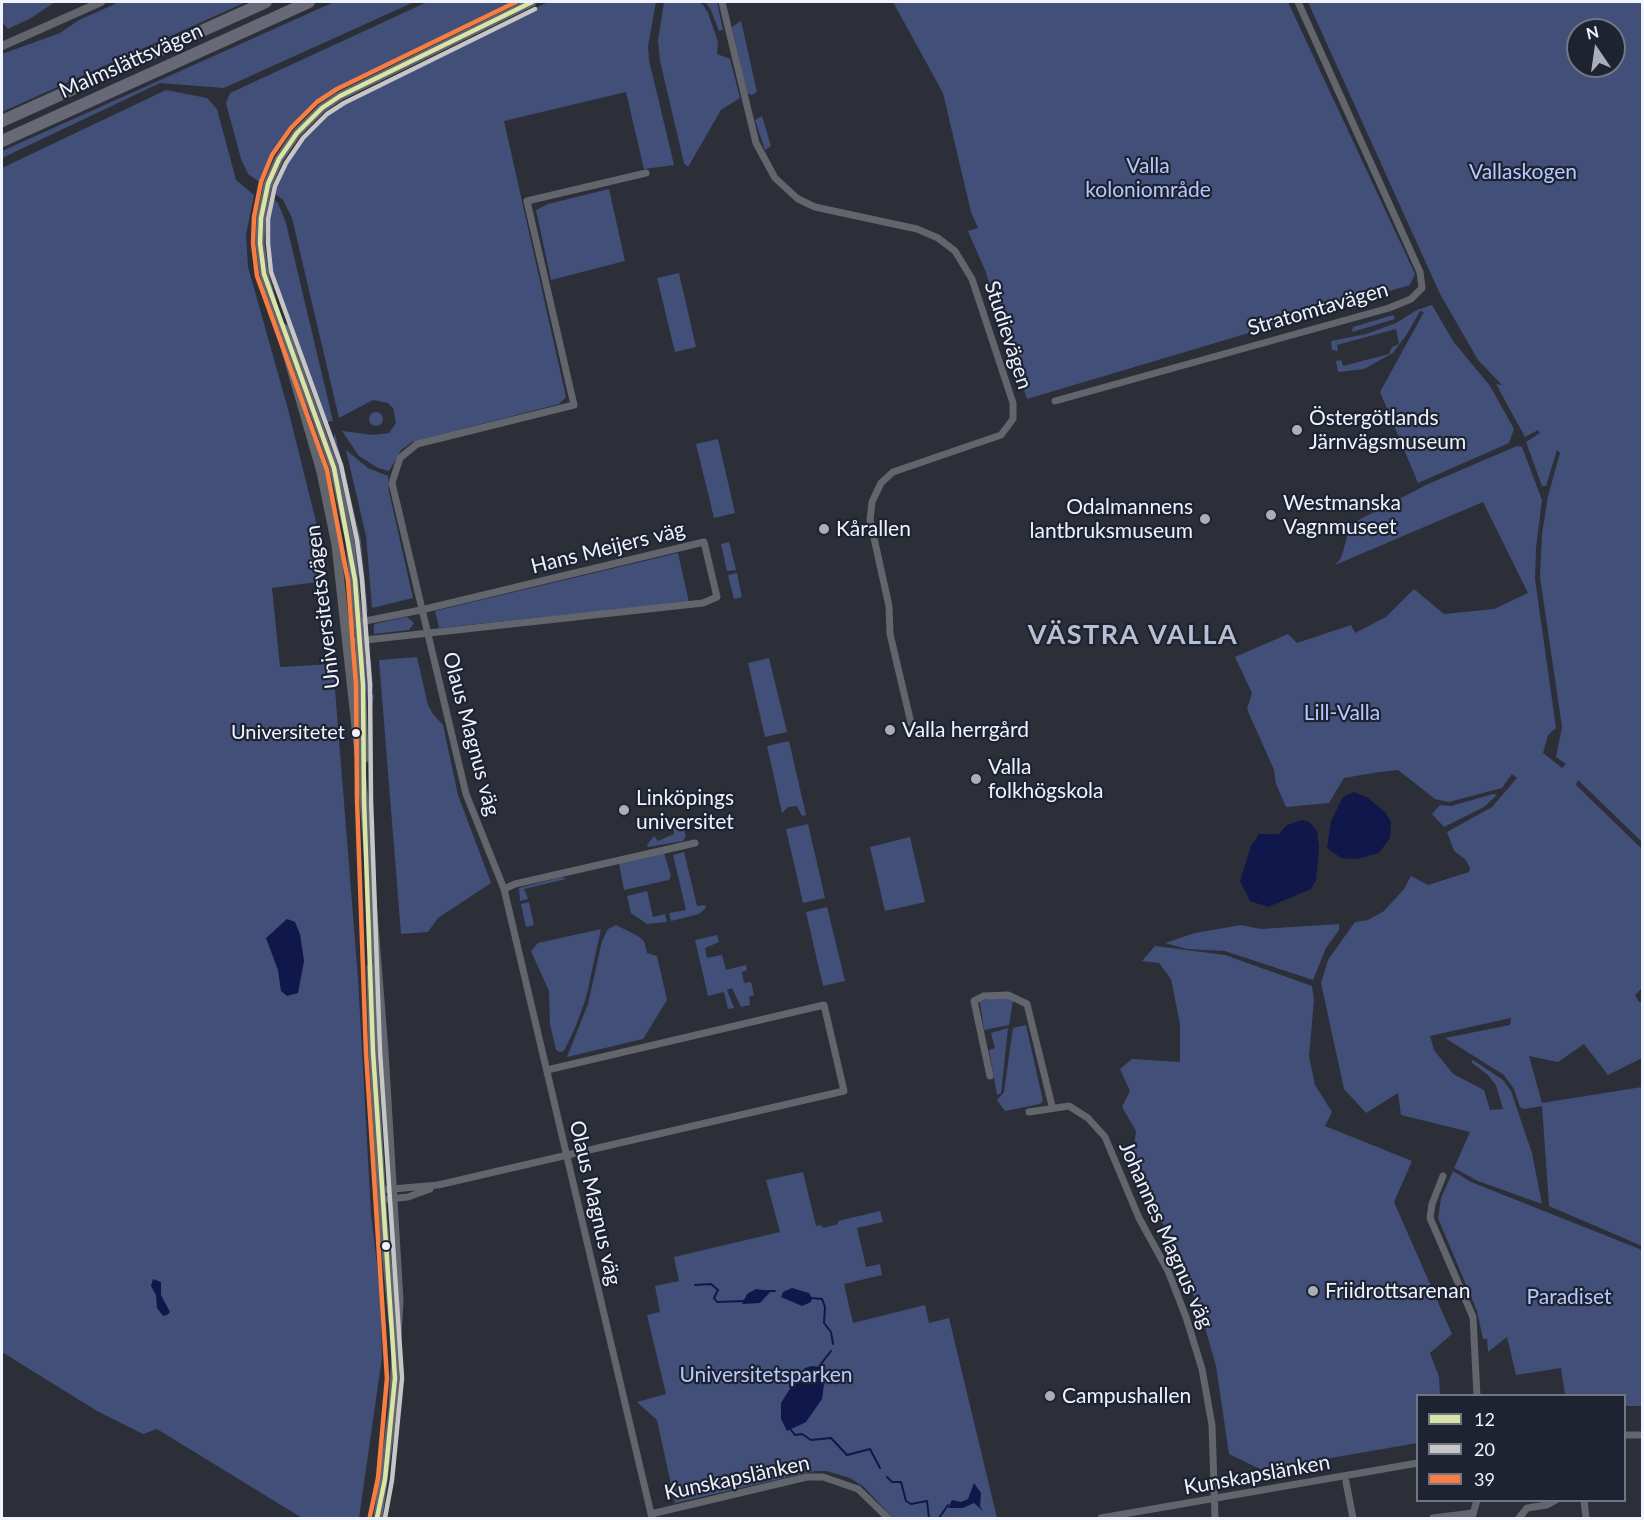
<!DOCTYPE html>
<html>
<head>
<meta charset="utf-8">
<style>
	body { margin:0 }
	#map { position:relative; width:1644px; height:1520px; overflow:hidden; background:#2c2f37; font-family:Lato,sans-serif }
	canvas { display:block }
	.frame { position:absolute; inset:0; border:3px solid #eff3fe; pointer-events:none }
	.legend { position:absolute; left:1416px; top:1394px; width:210px; height:108px; box-sizing:border-box; background:#1e2332; border:2px solid #727684; margin:0; padding:8px 10px; list-style:none; font-size:18px; color:#eff3fe }
	.legend li { display:flex; align-items:center; gap:12px; height:30px }
	.legend b { width:30px; border:2px solid #727684 }
	.north { position:absolute; left:1566px; top:18px; width:60px; height:60px; box-sizing:border-box; background:#1e2332; border:2px solid #727684; border-radius:50%; rotate:347deg; font-size:16px; font-weight:700; line-height:24px; text-align:center; color:#eff3fe }
	.north::after { content:''; display:block; margin:auto; width:21px; height:27px; background:#abaeb8; clip-path:polygon(50% 0,100% 100%,50% 72%,0 100%) }
</style>
</head>
<body>
<div id="map">
<canvas width="1644" height="1520"></canvas>
<div class="frame"></div>
<ul class="legend">
<li><b style="height:8px;background:#d9e5a8"></b>12</li>
<li><b style="height:8px;background:#c6c6c6"></b>20</li>
<li><b style="height:8px;background:#f77d43"></b>39</li>
</ul>
<div class="north">N</div>
</div>
<script>
const ctx = document.querySelector('canvas').getContext('2d');
ctx.lineJoin = 'round';
function paint(path, color) { ctx.fillStyle = color; ctx.fill(path, 'evenodd'); }
const shape = rows => new Path2D(rows.map(r => 'M' + r).join(''));
function stroke(path, color, width, dash) { ctx.strokeStyle = color; ctx.lineWidth = width; ctx.lineCap = dash ? 'butt' : 'round'; ctx.setLineDash(dash || []); ctx.stroke(path); }
function drawText(font, color, halo, rows, align = 'center') {
  ctx.font = font + ' Lato,sans-serif'; ctx.lineWidth = 4.5; ctx.setLineDash([]); ctx.textBaseline = 'middle'; ctx.strokeStyle = halo; ctx.fillStyle = color; for (const [text, x, y, turn = 0] of rows) {
    ctx.save(); ctx.translate(x, y); ctx.rotate((+turn || 0) * Math.PI / 180); ctx.textAlign = isNaN(turn) ? turn : align; if (halo) ctx.strokeText(text, 0, 0); ctx.fillText(text, 0, 0); ctx.restore();
  }
}
const green = shape([
	[2,2,55,2,31,18,8,29,2,22],
	[115,2,246,2,2,112,2,54,60,33,79,20,115,4],
	[334,2,414,2,224,88,160,83,2,158,2,151],
	[427,2,516,2,348,83,320,100,286,135,269,165,262,184,248,174,241,159,226,103,230,93],
	[548,2,656,2,648,46,649,60,674,165,644,169,626,92,504,121,566,397,559,404,412,442,401,450,389,471,378,468,359,456,342,431,373,435,389,433,396,423,393,408,388,403,373,400,339,418,292,218,283,200,273,192,288,158,300,141,334,107],
	[664,2,699,2,703,5,708,13,718,42,717,54,730,59,740,98,721,110,688,167,684,163,660,61,658,41],
	[705,2,717,2,723,30,719,31,711,10],
	[893,2,1288,2,1415,274,1410,285,1027,399,985,270,968,231,978,228,971,212,943,93],
	[1308,2,1642,2,1642,842,1578,780,1576,785,1642,849,1642,988,1635,995,1639,1002,1642,1002,1642,1058,1608,1075,1584,1044,1558,1062,1529,1056,1542,1103,1642,1087,1642,1246,1549,1206,1542,1106,1524,1109,1520,1107,1514,1089,1504,1075,1445,1038,1510,1025,1511,1018,1430,1036,1434,1050,1453,1074,1484,1090,1490,1110,1503,1109,1496,1085,1488,1075,1471,1062,1473,1060,1503,1080,1511,1091,1532,1153,1542,1204,1478,1181,1454,1168,1470,1132,1401,1115,1398,1093,1366,1113,1344,1089,1321,983,1328,960,1355,922,1368,920,1384,911,1404,889,1411,876,1428,885,1469,872,1470,868,1466,860,1454,851,1447,832,1492,807,1517,778,1512,774,1502,788,1449,802,1435,799,1398,770,1379,772,1344,778,1329,803,1286,807,1276,784,1274,770,1247,709,1252,693,1235,657,1288,634,1297,643,1351,625,1355,633,1386,617,1414,589,1444,614,1494,609,1528,593,1483,502,1335,565,1341,558,1351,524,1426,485,1517,446,1522,447,1542,500,1536,548,1535,579,1556,728,1548,735,1543,753,1562,768,1566,764,1556,757,1562,727,1540,577,1542,534,1548,496,1560,453,1557,450,1546,486,1542,486,1526,442,1540,433,1538,430,1525,437,1496,384,1502,385,1478,360,1440,294],
	[1578,30,1614,30,1614,66,1578,66],
	[741,21,757,92,752,95,747,93,732,27],
	[166,90,207,98,217,109,236,180,254,195,246,235,248,267,288,409,316,522,325,581,272,588,280,667,333,664,358,978,371,1214,380,1290,382,1357,359,1518,302,1518,157,1429,143,1434,97,1411,2,1352,2,168],
	[762,116,771,146,765,150,755,120],
	[609,189,625,261,551,280,536,210,548,204],
	[271,196,278,203,286,223,333,421,324,423,271,272,267,239],
	[679,273,696,347,675,352,657,278],
	[1432,305,1453,341,1490,386,1514,429,1509,443,1418,483,1380,392,1424,312,1420,311,1407,334,1393,353,1364,369,1338,372,1336,361,1341,360,1343,366,1389,354,1392,347,1399,344,1396,329,1337,345,1338,351,1332,350,1331,341,1366,334,1396,323,1417,310],
	[1393,315,1395,319,1352,332,1353,327],
	'369 419a7 7 0 1 1 14 0a7 7 0 1 1-14 0Z',
	[335,434,361,540,368,613,362,602,352,529,331,444],
	[718,439,735,513,714,518,696,444],
	[346,450,368,468,388,476,389,492,413,598,372,608,366,536],
	[729,542,736,570,727,571,721,544],
	[678,553,689,602,439,628,435,611],
	[737,573,742,597,734,599,728,575],
	[407,617,414,623,409,630,374,634,374,624],
	[417,657,428,705,433,714,443,725,458,795,491,883,438,918,428,932,401,934,379,660],
	[769,658,787,732,765,737,748,663],
	[365,660,371,660,373,687,369,687,370,695,374,695,373,704,369,704,366,689],
	[789,741,806,815,802,816,797,806,788,807,782,813,767,746],
	[1493,794,1497,795,1484,807,1444,827,1432,814,1440,805,1451,806],
	[808,824,825,898,803,903,786,829],
	[682,826,686,836,683,841,648,847,647,845,654,836,658,841,674,834,673,827],
	[910,837,925,902,885,911,870,847],
	[684,852,697,906,706,905,705,909,699,914,671,921,669,913,686,910,673,855],
	[664,853,671,876,669,880,624,890,619,863],
	[562,877,566,879,524,889,528,899,520,901,519,888],
	[647,891,653,917,665,914,667,922,647,924,631,913,627,896],
	[529,902,534,925,526,927,521,904],
	[827,907,845,981,823,986,806,912],
	[1339,924,1339,930,1326,948,1313,980,1225,951,1187,949,1165,943,1195,933,1241,925,1261,929],
	[616,925,638,936,644,941,647,953,657,956,667,1000,643,1039,567,1057,588,1004,602,941,608,929],
	[601,929,586,998,575,1028,564,1051,560,1052,556,1050,550,1024,549,991,531,951,538,943],
	[717,935,719,942,705,948,707,958,722,955,726,970,746,965,747,970,742,972,744,983,751,982,754,995,749,997,750,1005,741,1007,732,988,727,990,734,1008,728,1009,724,992,708,996,695,940],
	[1155,946,1225,955,1312,986,1314,1000,1309,1056,1315,1085,1332,1112,1325,1126,1412,1161,1394,1202,1452,1334,1430,1353,1439,1377,1440,1395,1418,1396,1417,1443,1262,1470,1229,1454,1216,1366,1202,1317,1178,1256,1181,1253,1130,1171,1125,1156,1134,1146,1136,1131,1122,1107,1130,1091,1120,1069,1132,1059,1180,1062,1180,1024,1171,979,1159,963,1142,961],
	[997,996,1013,1000,1009,1025,984,1030,980,1002],
	[1026,1025,1043,1101,1040,1104,1005,1111,997,1100,1004,1092,1013,1028],
	[1008,1028,1001,1093,997,1095,989,1050,995,1048,991,1033],
	[1453,1171,1471,1182,1642,1250,1642,1406,1625,1406,1624,1396,1565,1395,1561,1368,1516,1375,1507,1337,1488,1352,1487,1339,1483,1339,1477,1311,1438,1218,1441,1198],
	[803,1172,816,1226,821,1225,823,1228,838,1224,838,1221,880,1211,883,1222,857,1228,866,1267,880,1264,882,1275,844,1284,853,1323,925,1305,929,1323,949,1318,997,1518,893,1518,864,1487,850,1478,826,1471,815,1471,675,1503,657,1420,637,1402,666,1394,647,1315,660,1312,655,1286,679,1281,674,1257,780,1232,766,1180]
]);
const water = shape([
	[1354,792,1368,798,1386,813,1391,822,1390,838,1379,853,1357,859,1341,858,1327,848,1331,821,1343,797],
	[1302,820,1309,822,1317,831,1319,848,1316,880,1311,889,1268,907,1250,901,1240,881,1251,846,1259,834,1279,834,1287,825],
	[287,919,295,922,300,934,304,961,298,993,287,996,281,991,278,970,266,938],
	[153,1279,161,1282,161,1295,170,1312,167,1315,163,1316,157,1308,156,1295,151,1286],
	[792,1288,809,1293,812,1298,811,1302,802,1306,781,1297,783,1292],
	[756,1289,771,1291,760,1303,742,1304,747,1294],
	[812,1366,818,1367,825,1377,822,1399,806,1422,787,1431,781,1419,781,1403,796,1379,805,1368],
	[974,1483,981,1493,980,1506,983,1511,974,1503,963,1508,948,1508,952,1500,961,1502,968,1499]
]);
const stream = shape([
	[695,1285,711,1284,718,1290,714,1298,717,1302,744,1301],
	[768,1291,775,1291],
	[811,1298,822,1299,825,1307,824,1323,831,1332,833,1344],
	[817,1369,831,1351],
	[791,1430,795,1435,802,1434,811,1440,831,1438,847,1455,870,1449,880,1468],
	[887,1477,892,1482,901,1482,906,1501,911,1504,927,1501,929,1518],
	[939,1518,948,1505]
]);
const minor = shape([
	[722,2,756,143,775,178,798,199,815,207,917,229,938,238,955,251,972,279,1013,403,1013,419,1001,435,893,472,881,483,872,502,870,520,889,606,890,634,911,723],
	[646,173,527,201,574,405,417,444,400,458,392,483,466,794,504,889,652,1518],
	[1055,401,1389,308,1411,299,1422,288,1420,272,1298,2],
	[345,625,421,610,704,542,717,597,703,603,347,642],
	[504,889,515,884,695,843],
	[990,1076,974,1001,984,996,1008,995,1027,1004,1052,1106],
	[1029,1112,1069,1106,1088,1118,1105,1137,1139,1218,1168,1271,1186,1317,1202,1369,1212,1425,1215,1518],
	[1443,1176,1432,1204,1430,1218,1473,1317,1477,1396],
	[381,1190,438,1185,844,1091,824,1005,547,1070],
	[388,1199,408,1197,430,1189],
	[1624,1435,1642,1435],
	[1346,1482,1353,1518],
	[1584,1500,1586,1518],
	[651,1514,807,1477,823,1477,858,1489,888,1518],
	[1101,1518,1418,1463],
	[1433,1518,1473,1513],
	[1472,1518,1477,1500],
	[1519,1518,1527,1508,1547,1505,1556,1500]
]);
const tertiary = shape([
	[2,46,101,2]
]);
const secondary = shape([
	[284,328,334,468,350,542,360,640,364,759],
	[371,967,373,1052,383,1220,393,1322],
	[378,1518,393,1408,399,1300,384,1051,364,800,336,545,321,472,264,274,260,243,261,218,268,184,279,159,297,133,322,108,340,96,532,2]
]);
const motorway = shape([
	[2,121,266,2],
	[2,141,309,2]
]);
const bus1 = shape([
	[377,1518,385,1479,395,1378,373,1052,364,800,363,685,355,580,334,468,264,274,260,243,261,218,268,184,279,159,297,133,322,108,340,96,532,2]
]);
const bus2 = shape([
	[385,1518,392,1480,402,1378,380,1052,371,800,370,685,362,579,357,540,341,465,271,272,268,243,268,219,275,186,286,163,303,138,327,114,344,103,535,9]
]);
const bus3 = shape([
	[370,1516,378,1478,387,1378,366,1053,357,800,356,685,348,581,327,470,257,276,253,243,254,217,261,182,272,155,291,128,317,102,337,89,516,2]
]);
const markers = [
	[1297,430,6,"#abaeb8"],
	[1271,515,6,"#abaeb8"],
	[1205,519,6,"#abaeb8"],
	[824,529,6,"#abaeb8"],
	[890,730,6,"#abaeb8"],
	[356,733,5,"#eff3fe"],
	[976,779,6,"#abaeb8"],
	[624,810,6,"#abaeb8"],
	[386,1246,5,"#eff3fe"],
	[1313,1291,6,"#abaeb8"],
	[1050,1396,6,"#abaeb8"]
];
const busNames = [
	["Universitetet",345,733]
];
const streetNames = [
	["Malmslättsvägen",131,61,-24],
	["Stratomtavägen",1318,309,-16],
	["Studievägen",1008,335,72],
	["Hans Meijers väg",608,548,-14],
	["Universitetsvägen",323,607,-97],
	["Olaus Magnus väg",471,734,75],
	["Olaus Magnus väg",595,1203,77],
	["Johannes Magnus väg",1166,1235,66],
	["Kunskapslänken",1257,1475,-10],
	["Kunskapslänken",737,1478,-12]
];
const parkNames = [
	["Valla",1148,166],
	["koloniområde",1148,190],
	["Vallaskogen",1523,172],
	["Lill-Valla",1342,713],
	["Paradiset",1569,1297],
	["Universitetsparken",766,1375]
];
const poiNames = [
	["Östergötlands",1309,418],
	["Järnvägsmuseum",1309,442],
	["Westmanska",1283,503],
	["Vagnmuseet",1283,527],
	["Odalmannens",1193,507,"right"],
	["lantbruksmuseum",1193,531,"right"],
	["Kårallen",836,529],
	["Valla herrgård",902,730],
	["Valla",988,767],
	["folkhögskola",988,791],
	["Linköpings",636,798],
	["universitet",636,822],
	["Friidrottsarenan",1325,1291],
	["Campushallen",1062,1396]
];
const districtNames = [
	["VÄSTRA VALLA",1133,635]
];
paint(green, '#424f79');
paint(water, '#10184b');
stroke(stream, '#10184b', 2);
stroke(minor, '#63656c', 7);
stroke(tertiary, '#63656c', 8);
stroke(secondary, '#63656c', 9);
stroke(motorway, '#676a76', 12);
stroke(bus1, '#d9e5a8', 4.5);
stroke(bus2, '#c6c6c6', 4.5);
stroke(bus3, '#f77d43', 4.5);
for (const [x, y, r, color] of markers) { const dot = new Path2D(); dot.arc(x, y, r, 0, 2 * Math.PI); ctx.fillStyle = color; ctx.fill(dot); stroke(dot, '#1e2332', 2); }
drawText('20px', '#eff3fe', '#1e2332', busNames, 'right');
drawText('21px', '#eff3fe', '#1e2332', streetNames);
drawText('21px', '#b5c9fe', '#1e2332', parkNames);
drawText('21px', '#eff3fe', '#1e2332', poiNames, 'left');
ctx.letterSpacing = '1.5px';
drawText('bold 27px', '#b8bfd2', '#1e2332', districtNames);
ctx.letterSpacing = '0px';
</script>
</body>
</html>
